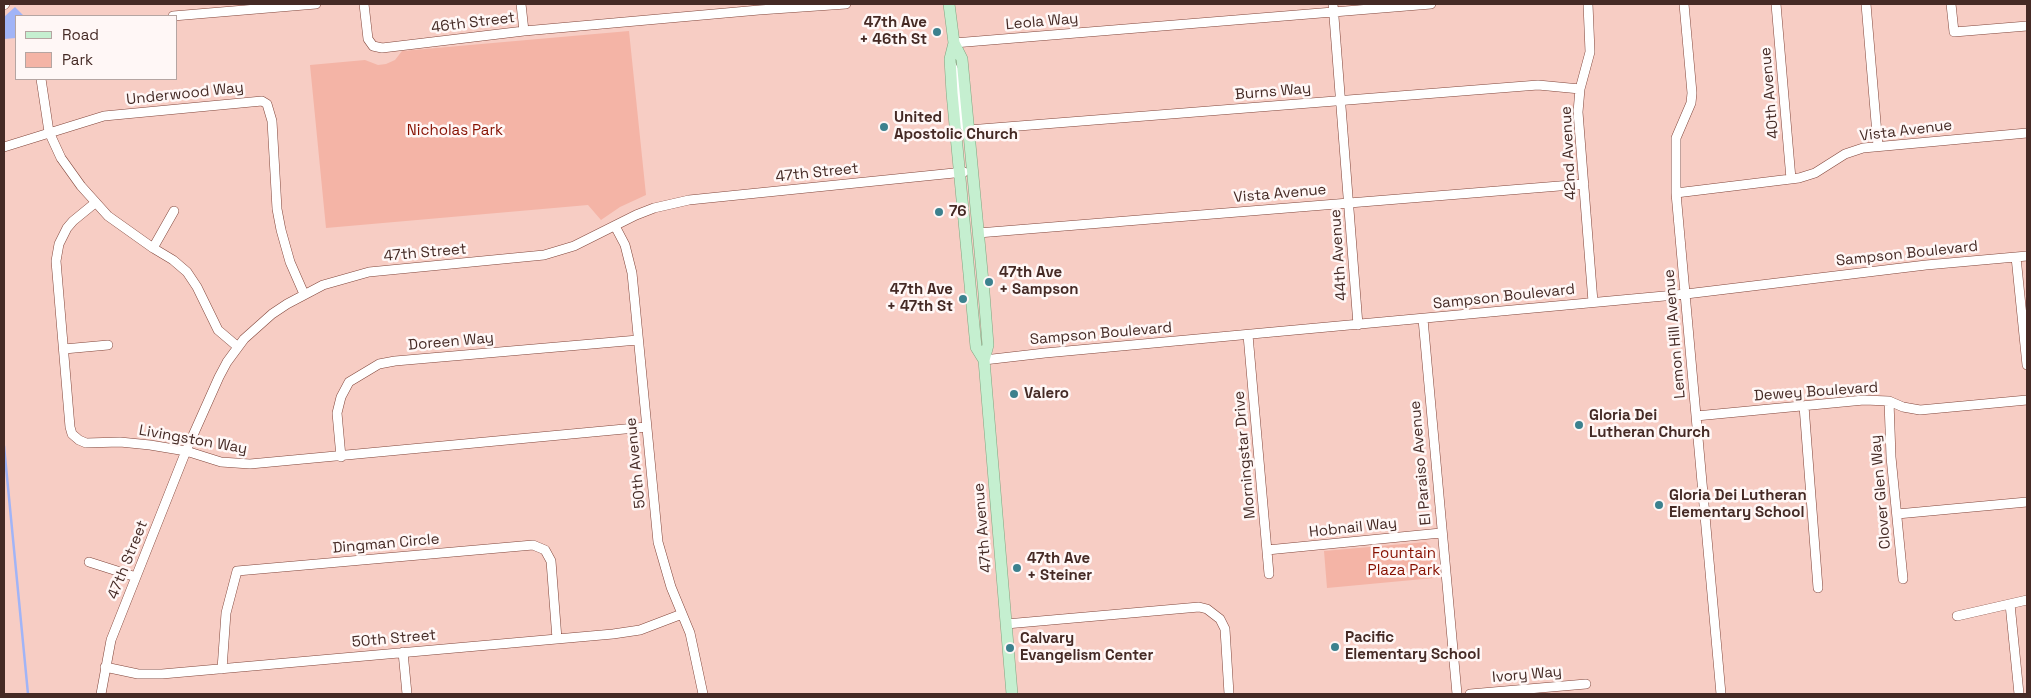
<!DOCTYPE html>
<html>
<head>
<meta charset="utf-8">
<style>
	body { margin:0 }
	#map { position:relative; width:2031px; height:698px; overflow:hidden; background:#f7cdc4; font-family:"Space Grotesk",sans-serif }
	canvas { display:block }
	.frame { position:absolute; inset:0; border:5px solid #452a25; pointer-events:none }
	.legend { position:absolute; left:15px; top:15px; width:162px; height:65px; box-sizing:border-box; background:#fff7f6; border:1px solid #b5a5a2; margin:0; padding:6px 9px; list-style:none; font-size:15px; color:#452a25 }
	.legend li { display:flex; align-items:center; gap:10px; height:25px }
	.legend b { width:25px; border:1px solid #b5a5a2 }
</style>
</head>
<body>
<div id="map">
<canvas width="2031" height="698"></canvas>
<div class="frame"></div>
<ul class="legend">
<li><b style="height:6px;background:#c5efd0"></b>Road</li>
<li><b style="height:14px;background:#f4b4a6"></b>Park</li>
</ul>
</div>
<script>
const ctx = document.querySelector('canvas').getContext('2d');
ctx.lineJoin = 'round';
function paint(path, color) { ctx.fillStyle = color; ctx.fill(path, 'evenodd'); }
const shape = rows => new Path2D(rows.map(r => 'M' + r).join(''));
function stroke(path, color, width, dash) { ctx.strokeStyle = color; ctx.lineWidth = width; ctx.lineCap = dash ? 'butt' : 'round'; ctx.setLineDash(dash || []); ctx.stroke(path); }
function drawText(font, color, halo, rows, align = 'center') {
  ctx.font = font + ' "Space Grotesk",sans-serif'; ctx.lineWidth = 5; ctx.setLineDash([]); ctx.textBaseline = 'middle'; ctx.strokeStyle = halo; ctx.fillStyle = color; for (const [text, x, y, turn = 0] of rows) {
    ctx.save(); ctx.translate(x, y); ctx.rotate((+turn || 0) * Math.PI / 180); ctx.textAlign = isNaN(turn) ? turn : align; if (halo) ctx.strokeText(text, 0, 0); ctx.fillText(text, 0, 0); ctx.restore();
  }
}
const green = shape([
	[629,31,646,195,620,207,601,220,588,205,326,228,310,65,365,60,378,65,386,64,395,60,402,51],
	[1426,542,1432,548,1434,578,1327,588,1324,551]
]);
const water = shape([
	[15,7,24,16,16,16,16,38,4,39,4,17]
]);
const stream = shape([
	[4,446,28,694]
]);
const minor = shape([
	[364,4,368,39,373,46,382,48,524,31,759,10,846,4],
	[521,4,524,31],
	[1333,4,1358,325],
	[1588,4,1590,52,1580,89,1578,112,1593,302],
	[1684,4,1692,93,1691,103,1676,138,1676,193,1721,694],
	[1776,4,1791,179],
	[1866,4,1878,146],
	[1951,4,1954,32,2027,26],
	[4,5,5,4],
	[173,16,316,4],
	[954,43,1431,4],
	[952,66,957,77,962,123,968,130,1538,85,1580,89],
	[41,79,49,132,61,158,81,186,108,216,153,248,173,260,187,272,197,287,218,330,238,347],
	[4,147,104,116,262,101,267,104,272,121,277,209,281,230,290,262,304,294],
	[1676,193,1799,178,1815,173,1845,154,1863,148,2027,133],
	[95,203,73,221,67,228,59,244,56,261,70,427,72,434,79,440,86,443,120,442,150,445,186,451,221,462,250,464,646,427],
	[615,226,625,245,632,273,658,542,671,587,690,633,703,694],
	[978,233,1584,184],
	[153,248,174,211],
	[2016,257,2027,365],
	[1423,319,1457,694],
	[1248,335,1269,574],
	[64,349,108,345],
	[984,360,1045,353,1686,294,1926,265,2027,256],
	[1889,401,1891,457,1903,579],
	[1804,406,1818,588],
	[1696,416,1864,400,1889,401,1903,407,1920,410,2027,400],
	[341,457,337,413,341,397,349,382,379,364,395,361,638,340],
	[1897,514,2027,502],
	[1267,550,1441,533],
	[89,562,136,577],
	[2010,604,2019,694],
	[1957,616,2027,600],
	[1006,624,1199,607,1207,609,1220,619,1225,629,1229,694],
	[403,652,407,694],
	[105,667,138,674,162,674,613,634,640,630,682,614],
	[222,669,226,613,237,571,533,545,545,550,551,561,557,639],
	[101,694,111,640,186,451,219,377,227,362,244,339,272,314,287,304,323,285,369,272,544,255,574,246,636,215,654,208,689,200,964,172],
	[1470,694,1586,684]
]);
const major = shape([
	[949,4,954,43,950,59,952,93,971,295,976,347,984,360],
	[954,43,962,59,984,293,988,345,984,360,1012,694]
]);
const markers = [
	[937,32,5,"#3c818e"],
	[884,127,5,"#3c818e"],
	[939,212,5,"#3c818e"],
	[989,282,5,"#3c818e"],
	[963,299,5,"#3c818e"],
	[1014,394,5,"#3c818e"],
	[1579,425,5,"#3c818e"],
	[1659,505,5,"#3c818e"],
	[1017,568,5,"#3c818e"],
	[1335,647,5,"#3c818e"],
	[1010,648,5,"#3c818e"]
];
const streetNames = [
	["Leola Way",1042,22,-5],
	["46th Street",473,23,-7],
	["Burns Way",1273,92,-5],
	["40th Avenue",1770,93,-95],
	["Underwood Way",185,94,-6],
	["Vista Avenue",1906,131,-7],
	["42nd Avenue",1569,153,-93],
	["47th Street",817,173,-6],
	["Vista Avenue",1280,194,-5],
	["47th Street",425,253,-5],
	["Sampson Boulevard",1907,254,-6],
	["44th Avenue",1339,255,-94],
	["Sampson Boulevard",1504,297,-6],
	["Sampson Boulevard",1101,334,-5],
	["Lemon Hill Avenue",1675,334,-95],
	["Doreen Way",451,342,-5],
	["Dewey Boulevard",1816,392,-4],
	["Livingston Way",193,440,10],
	["Morningstar Drive",1245,455,-95],
	["50th Avenue",636,463,-96],
	["El Paraiso Avenue",1421,463,-95],
	["Clover Glen Way",1881,492,-95],
	["47th Avenue",983,528,-95],
	["Hobnail Way",1353,528,-6],
	["Dingman Circle",386,544,-5],
	["47th Street",128,560,-68],
	["50th Street",394,639,-5],
	["Ivory Way",1527,675,-5]
];
const poiNames = [
	["47th Ave",927,23,"right"],
	["+ 46th St",927,40,"right"],
	["United",894,118],
	["Apostolic Church",894,135],
	["76",949,212],
	["47th Ave",999,273],
	["+ Sampson",999,290],
	["47th Ave",953,290,"right"],
	["+ 47th St",953,307,"right"],
	["Valero",1024,394],
	["Gloria Dei",1589,416],
	["Lutheran Church",1589,433],
	["Gloria Dei Lutheran",1669,496],
	["Elementary School",1669,513],
	["47th Ave",1027,559],
	["+ Steiner",1027,576],
	["Pacific",1345,638],
	["Elementary School",1345,655],
	["Calvary",1020,639],
	["Evangelism Center",1020,656]
];
const parkNames = [
	["Nicholas Park",455,131],
	["Fountain",1404,554],
	["Plaza Park",1404,571]
];
paint(green, '#f4b4a6');
paint(water, '#a1b4f7');
stroke(stream, '#a1b4f7', 2.5);
stroke(minor, '#81453a', 10);
stroke(major, '#80a37f', 12);
stroke(minor, '#fff', 9);
stroke(major, '#c5efd0', 11);
for (const [x, y, r, color] of markers) { const dot = new Path2D(); dot.arc(x, y, r, 0, 2 * Math.PI); ctx.fillStyle = color; ctx.fill(dot); stroke(dot, '#fff7f6', 2); }
drawText('15px', '#452a25', '#fff7f6', streetNames);
drawText('bold 15px', '#452a25', '#fff7f6', poiNames, 'left');
drawText('15px', '#861000', '#fff7f6', parkNames);
</script>
</body>
</html>
